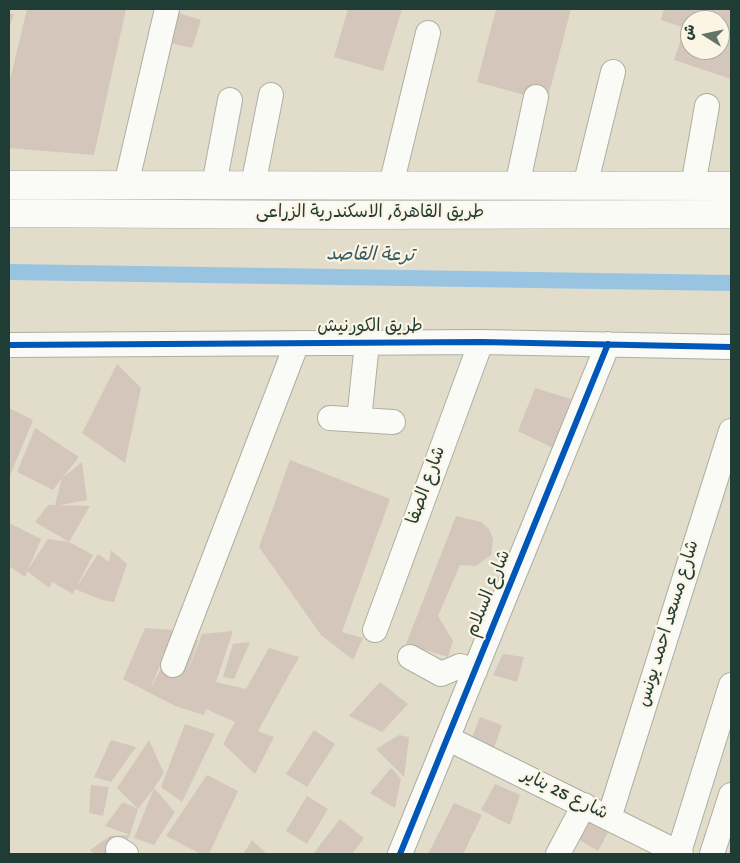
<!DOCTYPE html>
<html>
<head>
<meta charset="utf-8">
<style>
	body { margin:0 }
	#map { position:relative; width:740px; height:863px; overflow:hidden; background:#e1ddca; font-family:"Gochi Hand","Playpen Sans Arabic",sans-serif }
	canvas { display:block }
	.frame { position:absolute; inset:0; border:10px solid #1f3d34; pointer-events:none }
	.north { position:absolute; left:680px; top:10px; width:50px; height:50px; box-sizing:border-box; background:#fcf5e5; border:1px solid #a4ab9e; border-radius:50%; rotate:280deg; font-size:14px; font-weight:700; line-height:20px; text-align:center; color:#1f3d34 }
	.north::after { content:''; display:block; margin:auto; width:18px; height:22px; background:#637568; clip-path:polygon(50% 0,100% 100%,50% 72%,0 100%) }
</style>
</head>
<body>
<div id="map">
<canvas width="740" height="863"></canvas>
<div class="frame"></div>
<div class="north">ش</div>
</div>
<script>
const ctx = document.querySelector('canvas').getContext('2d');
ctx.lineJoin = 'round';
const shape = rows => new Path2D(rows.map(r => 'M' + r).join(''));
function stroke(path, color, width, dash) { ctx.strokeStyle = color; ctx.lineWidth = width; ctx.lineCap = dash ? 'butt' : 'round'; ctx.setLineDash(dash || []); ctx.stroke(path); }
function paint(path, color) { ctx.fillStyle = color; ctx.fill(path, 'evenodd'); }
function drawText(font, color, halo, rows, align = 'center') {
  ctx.font = font + ' "Gochi Hand","Playpen Sans Arabic",sans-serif'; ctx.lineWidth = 4.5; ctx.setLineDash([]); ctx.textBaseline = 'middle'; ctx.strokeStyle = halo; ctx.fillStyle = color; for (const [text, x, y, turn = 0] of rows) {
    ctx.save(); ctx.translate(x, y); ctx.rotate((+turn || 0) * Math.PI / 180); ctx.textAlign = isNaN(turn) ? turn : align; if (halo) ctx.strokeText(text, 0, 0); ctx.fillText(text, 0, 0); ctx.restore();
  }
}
const canal = shape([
	[9,272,731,283]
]);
const building = shape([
	[27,9,126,9,94,155,9,148,9,84],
	[348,9,402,9,383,71,334,57],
	[496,9,571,9,547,101,477,82],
	[664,9,731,9,731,79,674,60,685,28,661,20],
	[690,20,720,20,720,50,690,50],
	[9,13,14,14,9,28],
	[179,13,201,20,192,48,170,43],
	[117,364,141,388,125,463,82,433],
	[535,388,571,399,553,448,518,431],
	[9,408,33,420,9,478],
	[35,428,79,457,62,478,82,462,87,500,60,505,90,506,69,542,35,522,48,505,55,505,62,478,53,490,17,472],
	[290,460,390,499,342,632,363,638,353,660,321,635,259,547],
	[456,516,481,522,489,529,493,539,491,555,476,566,460,565,438,616,453,641,448,657,406,644],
	[9,523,41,539,25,577,9,566],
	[48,539,69,542,93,555,76,588,98,554,109,562,111,550,127,564,114,602,102,600,75,589,73,594,52,582,49,588,27,571],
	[145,628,174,630,150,690,178,635,198,640,186,676,202,634,233,631,216,682,246,689,269,648,299,657,258,731,274,737,255,774,223,744,235,722,206,709,204,715,175,706,123,679],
	[250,642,234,679,223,677,233,644],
	[503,654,524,657,517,682,493,675],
	[380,682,408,704,382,732,349,716],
	[480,717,502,725,494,748,472,738],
	[185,724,215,734,182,802,161,787],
	[314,730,335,744,307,787,286,774],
	[399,735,409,737,404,777,376,749],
	[111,740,136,747,111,782,94,777],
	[149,740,164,773,154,788,175,812,154,845,134,838,154,788,138,809,130,835,105,826,123,802,138,809,117,788],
	[391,768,401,779,395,808,370,793],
	[207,775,238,791,209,854,201,854,166,836],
	[495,784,520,795,510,825,481,810],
	[91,785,109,787,103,816,89,813],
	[307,796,328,809,307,844,286,831],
	[454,803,482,815,463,854,428,854],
	[583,812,611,827,598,851,571,835],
	[340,819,364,838,352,854,313,854],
	[130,835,119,854,95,854,90,850,110,836],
	[252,840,267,854,243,854]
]);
const minor = shape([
	[126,185,167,9],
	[214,185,230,100],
	[253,185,271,95],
	[391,185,428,33],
	[517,186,536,97],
	[585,186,613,72],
	[693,186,707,106],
	[9,345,481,342,731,347],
	[330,418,393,422],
	[359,420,367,343],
	[375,630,481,342],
	[410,657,441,674,460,666,475,671],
	[173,665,297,343],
	[447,738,681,854],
	[609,818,731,431],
	[118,849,126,854],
	[679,852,731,685],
	[400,854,608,344],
	[558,854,584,805],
	[712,854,731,795]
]);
const highway = shape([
	[9,185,731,186],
	[9,213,346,215,731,214]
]);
const cycleway = shape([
	[9,345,481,342,731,347],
	[400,854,608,344]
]);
const streetNames = [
	["طريق القاهرة, الاسكندرية الزراعى",370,214],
	["طريق الكورنيش",370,328],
	["شارع الصفا",428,486,-70],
	["شارع السلام",490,594,-68],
	["شارع مسعد احمد يونس",670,624,-73],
	["شارع 25 يناير",564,796,26]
];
const waterNames = [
	["ترعة القاصد",370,257,1]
];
stroke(canal, '#98c4e2', 16);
paint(building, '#d5c6bb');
stroke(minor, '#aeafa2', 26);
stroke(highway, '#aeafa2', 29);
stroke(minor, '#fafaf7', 24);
stroke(highway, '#fafaf7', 28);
stroke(cycleway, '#0057b8', 6);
drawText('18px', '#1f3d34', '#fcf5e5', streetNames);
drawText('italic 19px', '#355c62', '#fcf5e5', waterNames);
</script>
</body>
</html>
